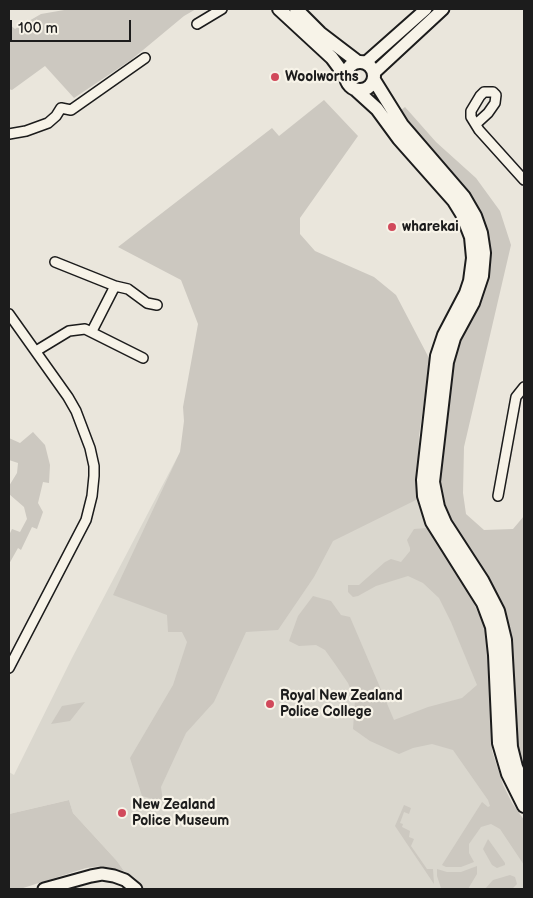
<!DOCTYPE html>
<html>
<head>
<meta charset="utf-8">
<style>
	body { margin:0 }
	#map { position:relative; width:533px; height:898px; overflow:hidden; background:#eae6dc; font-family:"Balsamiq Sans",sans-serif }
	canvas { display:block }
	.frame { position:absolute; inset:0; border:10px solid #1c1c1c; pointer-events:none }
	.scale { position:absolute; left:10px; top:20px; width:121px; height:22px; box-sizing:border-box; border:2px solid #1c1c1c; border-top:0; padding-left:6px; font-size:15px; line-height:18px; white-space:nowrap; color:#1c1c1c; -webkit-text-stroke:4px #f7f3e8; paint-order:stroke }
</style>
</head>
<body>
<div id="map">
<canvas width="533" height="898"></canvas>
<div class="frame"></div>
<div class="scale">100 m</div>
</div>
<script>
const ctx = document.querySelector('canvas').getContext('2d');
ctx.lineJoin = 'round';
function paint(path, color) { ctx.fillStyle = color; ctx.fill(path, 'evenodd'); }
const shape = rows => new Path2D(rows.map(r => 'M' + r).join(''));
function stroke(path, color, width, dash) { ctx.strokeStyle = color; ctx.lineWidth = width; ctx.lineCap = dash ? 'butt' : 'round'; ctx.setLineDash(dash || []); ctx.stroke(path); }
function drawText(font, color, halo, rows, align = 'center') {
  ctx.font = font + ' "Balsamiq Sans",sans-serif'; ctx.lineWidth = 4.5; ctx.setLineDash([]); ctx.textBaseline = 'middle'; ctx.strokeStyle = halo; ctx.fillStyle = color; for (const [text, x, y, turn = 0] of rows) {
    ctx.save(); ctx.translate(x, y); ctx.rotate((+turn || 0) * Math.PI / 180); ctx.textAlign = isNaN(turn) ? turn : align; if (halo) ctx.strokeText(text, 0, 0); ctx.fillText(text, 0, 0); ctx.restore();
  }
}
const built = shape([
	[180,452,420,498,424,520,427,528,471,597,484,626,488,648,492,751,503,785,512,803,524,820,524,889,145,889,135,878,124,871,117,861,73,813,69,800,9,814,9,772,14,775,72,658]
]);
const green = shape([
	[70,9,196,9,184,16,131,60,74,98,45,66,12,90,9,89,9,24,15,29,41,14],
	[324,100,358,136,300,218,300,234,315,251,374,277,396,295,430,360,419,436,418,473,420,498,333,541,314,577,278,630,246,632,214,702,186,733,161,787,163,802,142,796,130,758,173,685,187,642,182,632,168,632,167,615,113,595,180,452,184,421,183,407,198,324,181,280,118,247,272,128,279,136],
	[405,107,436,142,476,178,500,211,511,245,464,447,463,493,466,514,484,530,513,529,524,516,524,778,517,761,509,661,448,524,437,488,451,359,487,249,409,128,401,110],
	[33,432,45,445,50,465,49,483,43,482,38,503,43,512,37,529,32,527,21,550,18,548,9,564,9,535,12,529,20,532,27,519,24,507,9,494,9,486,17,473,18,463,9,460,9,438,20,443],
	[427,528,471,597,484,626,488,648,492,751,503,785,512,803,524,820,524,865,500,829,491,824,481,827,469,844,469,853,474,862,461,867,446,867,442,865,482,802,488,807,490,806,488,800,453,750,432,744,413,748,399,754,370,741,353,729,355,700,348,683,335,664,325,650,316,645,299,646,289,641,298,616,313,596,331,601,341,615,350,617,394,720,428,707,462,698,477,685,451,622,439,598,423,583,408,576,376,586,358,596,353,597,348,592,348,585,359,585,385,562,391,559,401,562,410,551,410,548,407,540,414,529],
	[85,702,70,721,51,724,62,706],
	[69,800,73,813,117,861,124,871,102,866,86,868,20,889,9,889,9,814],
	[404,805,411,808,409,814,404,812,400,823,403,824,402,827,410,831,409,837,414,839,411,846,427,869,433,869,434,884,395,826],
	[488,839,505,863,505,865,497,868,492,865,483,849],
	[477,866,477,874,468,889,442,889,441,888,437,876,437,869,447,872,461,872],
	[510,875,515,877,517,884,512,889,485,889,493,880]
]);
const minor = shape([
	[197,24,222,9],
	[476,124,488,113,495,103,496,95,493,92,484,92,480,96,471,111,471,117,479,130,524,180],
	[9,134,26,131,48,123,56,116,61,108,71,110,145,58],
	[55,262,115,286,128,289,147,303,157,305],
	[9,314,68,397,76,411,90,448,94,466,94,476,92,496,86,520,9,668],
	[92,331,115,286],
	[36,351,69,331,85,329,143,358],
	[498,496,516,397,524,387]
]);
const tertiary = shape([
	[365,63,426,9],
	[374,73,443,9],
	[44,889,91,876,102,874,114,876,125,880,136,889]
]);
const secondary = shape([
	[279,9,332,58,346,77],
	[296,9,320,33,358,62],
	'346 76a14 14 0 1 1 28 0a14 14 0 1 1-28 0Z',
	[374,80,402,125,464,197,475,216,481,233,484,253,482,276,473,303,454,338,447,362,433,482,438,507,445,523,482,580,498,611,505,640,511,747,516,767,524,785],
	[355,89,377,109,399,139,454,201,462,214,471,237,473,258,470,281,466,293,444,335,437,356,423,480,424,496,432,522,483,603,492,627,495,655,499,743,508,774,524,806]
]);
const markers = [
	[275,77,5,"#d1495b"],
	[392,227,5,"#d1495b"],
	[270,704,5,"#d1495b"],
	[122,813,5,"#d1495b"]
];
const poiNames = [
	["Woolworths",285,77],
	["wharekai",402,227],
	["Royal New Zealand",280,696],
	["Police College",280,712],
	["New Zealand",132,805],
	["Police Museum",132,821]
];
paint(built, '#dad7ce');
paint(green, '#ccc8c0');
stroke(minor, '#1c1c1c', 12);
stroke(tertiary, '#1c1c1c', 15);
stroke(secondary, '#1c1c1c', 16);
stroke(minor, '#f7f3e8', 9);
stroke(tertiary, '#f7f3e8', 11);
stroke(secondary, '#f7f3e8', 12);
for (const [x, y, r, color] of markers) { const dot = new Path2D(); dot.arc(x, y, r, 0, 2 * Math.PI); ctx.fillStyle = color; ctx.fill(dot); stroke(dot, '#f7f3e8', 2); }
drawText('bold 14px', '#1c1c1c', '#f7f3e8', poiNames, 'left');
</script>
</body>
</html>
